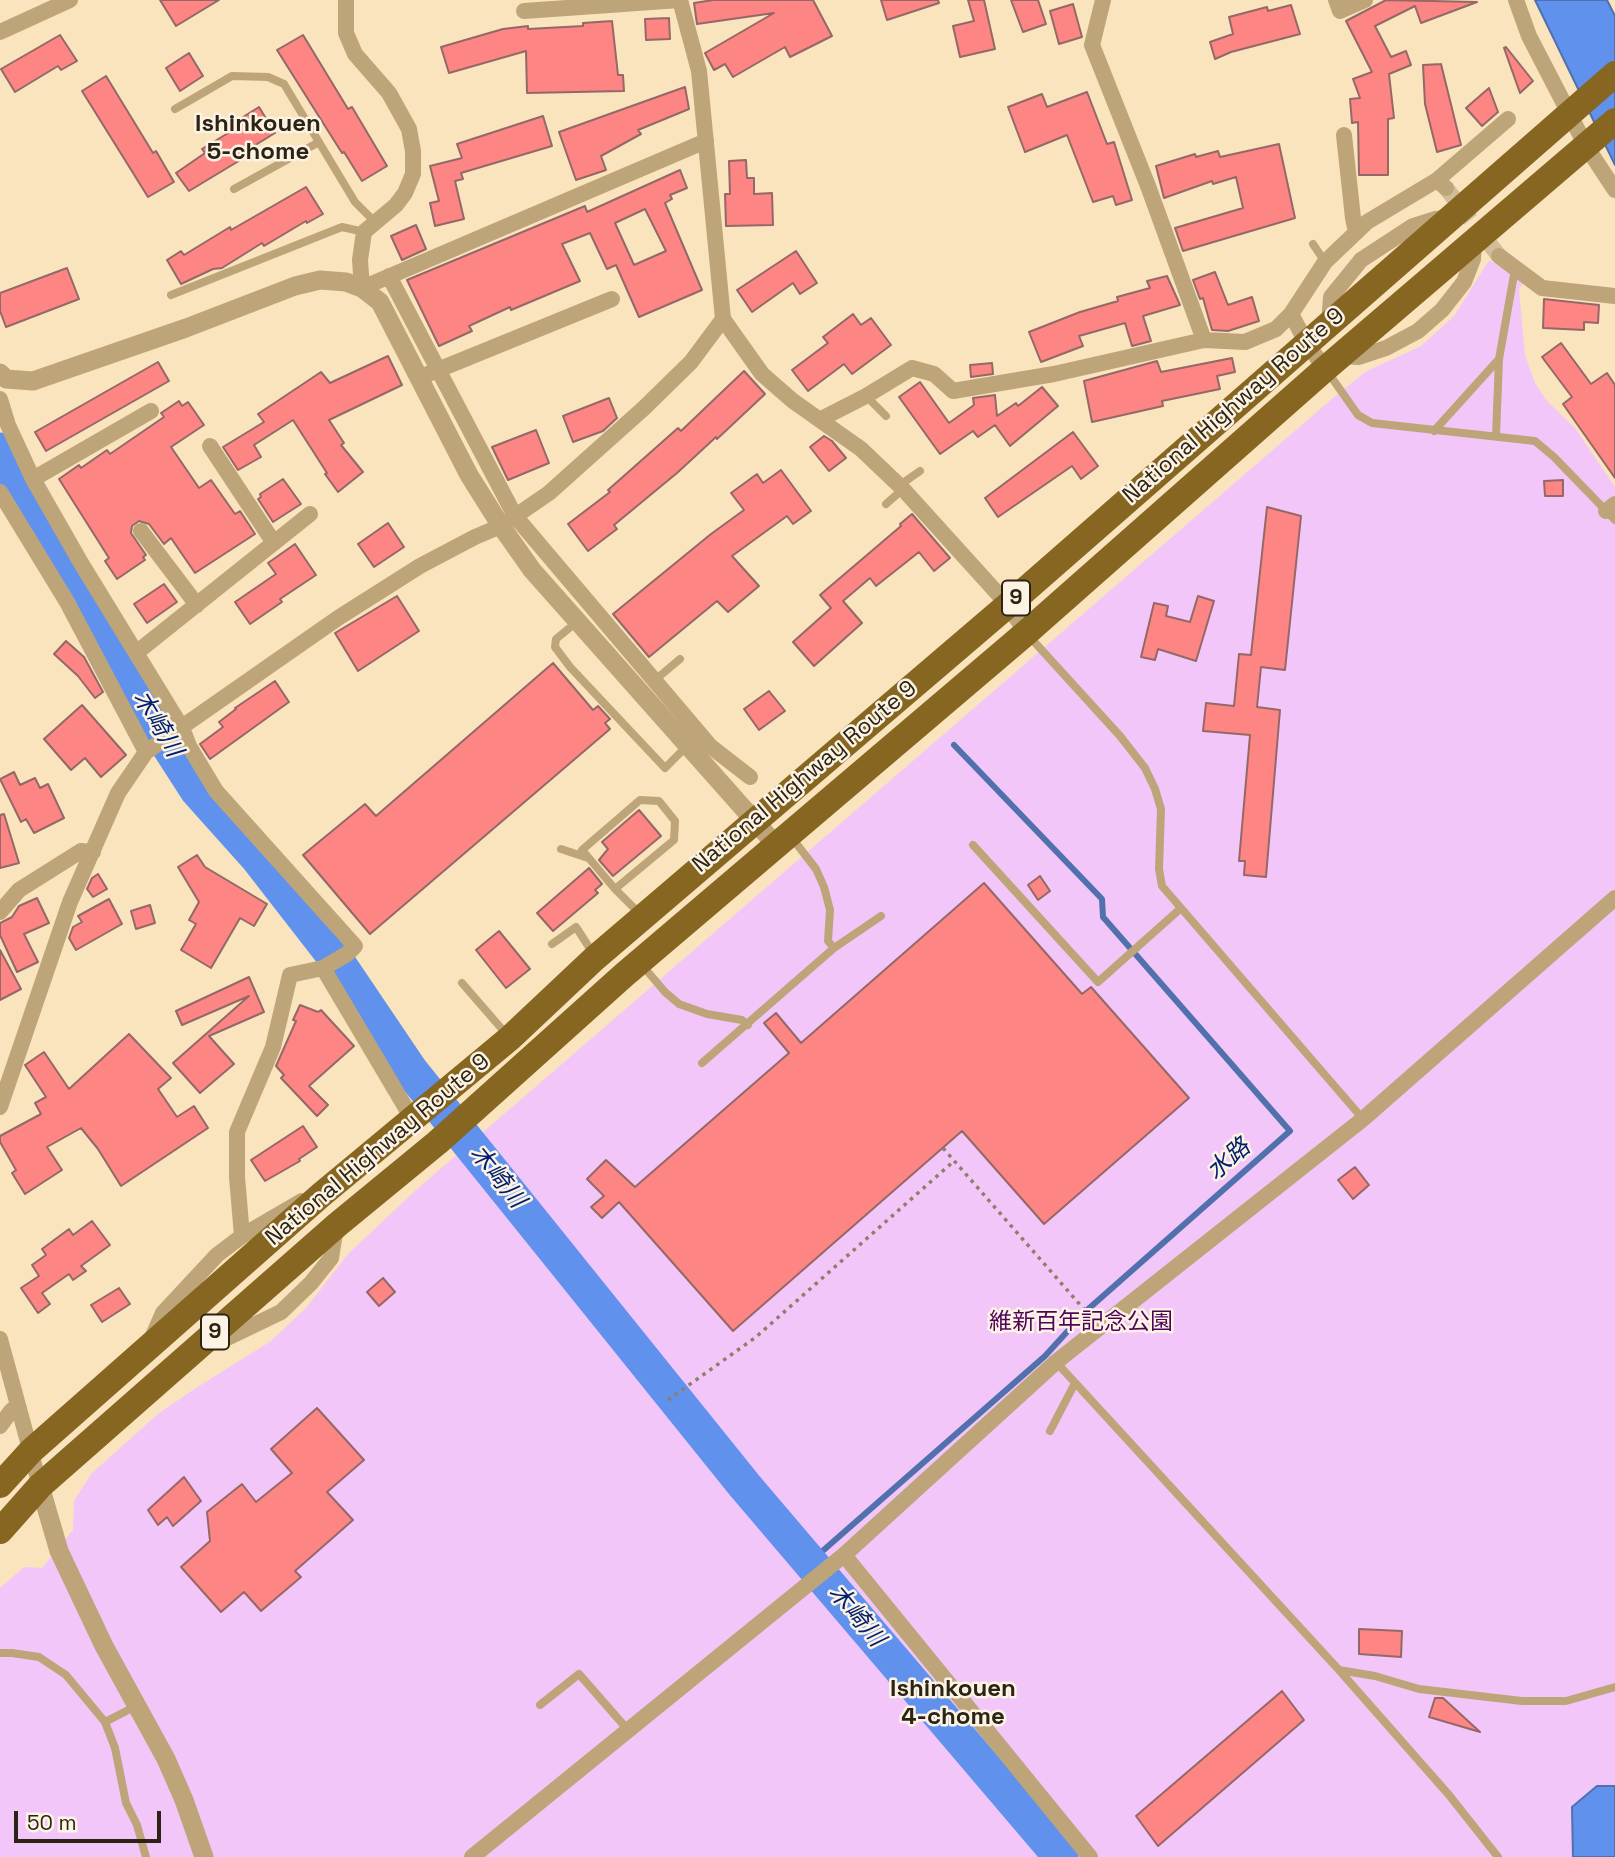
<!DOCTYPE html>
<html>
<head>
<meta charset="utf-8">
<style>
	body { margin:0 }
	#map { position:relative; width:1615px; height:1857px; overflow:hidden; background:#fae4bd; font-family:"Space Grotesk",sans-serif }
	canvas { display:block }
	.scale { position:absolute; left:14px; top:1811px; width:147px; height:32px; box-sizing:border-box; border:4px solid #2b2314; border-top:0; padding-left:9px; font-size:21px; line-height:24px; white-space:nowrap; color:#2b2314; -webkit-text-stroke:5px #fcf3e4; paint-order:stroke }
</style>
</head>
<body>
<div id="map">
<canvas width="1615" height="1857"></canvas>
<div class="scale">50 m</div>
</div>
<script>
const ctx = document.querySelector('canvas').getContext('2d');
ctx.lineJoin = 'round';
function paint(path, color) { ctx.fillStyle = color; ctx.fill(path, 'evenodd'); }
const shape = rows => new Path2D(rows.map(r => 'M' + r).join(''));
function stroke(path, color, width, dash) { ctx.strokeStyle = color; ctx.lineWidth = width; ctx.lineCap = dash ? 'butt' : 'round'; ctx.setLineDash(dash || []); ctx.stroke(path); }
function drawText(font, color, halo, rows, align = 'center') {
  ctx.font = font + ' "Space Grotesk","Noto Sans JP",sans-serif'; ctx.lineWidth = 5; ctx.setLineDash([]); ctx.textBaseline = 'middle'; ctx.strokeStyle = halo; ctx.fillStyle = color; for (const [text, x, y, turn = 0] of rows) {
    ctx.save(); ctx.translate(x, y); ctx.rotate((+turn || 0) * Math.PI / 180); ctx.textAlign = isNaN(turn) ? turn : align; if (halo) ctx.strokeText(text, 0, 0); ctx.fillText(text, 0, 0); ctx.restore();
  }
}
const green = shape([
	[1489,260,1524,282,1519,289,1525,355,1535,383,1547,401,1575,428,1615,487,1615,1857,0,1857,0,1588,24,1567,42,1568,73,1530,74,1501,91,1474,159,1413,199,1386,271,1341,306,1308,348,1254,416,1190,1333,398,1365,372,1421,346,1454,316]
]);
const water = shape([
	[1535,0,1607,0,1615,16,1615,165,1535,0],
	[1597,1786,1615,1786,1615,1857,1573,1857,1572,1807,1597,1786]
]);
const stream = shape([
	[810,1562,1045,1356,1086,1311,1290,1131,1103,917,1102,899,954,745]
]);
const river = shape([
	[0,450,21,497,159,731,197,790,257,857,330,951,411,1071,745,1486,1061,1857]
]);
const building = shape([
	[160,0,219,0,176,26,160,0],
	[713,0,813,0,832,36,790,57,785,47,733,77,725,64,714,70,705,53,774,13,697,24,694,3,713,0],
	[881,0,938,0,939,3,887,20,881,0],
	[968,0,984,0,995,49,960,57,953,26,974,21,968,0],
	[1011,0,1038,0,1046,24,1023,32,1011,0],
	[1386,0,1477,2,1421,23,1415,6,1375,26,1391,57,1406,51,1411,65,1389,74,1394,118,1388,119,1388,175,1359,175,1358,122,1352,123,1350,99,1360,98,1353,79,1372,72,1346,21,1386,0],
	[1073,4,1082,37,1059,44,1050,11,1073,4],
	[1291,5,1300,34,1231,52,1215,59,1210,42,1233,34,1229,17,1267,7,1268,11,1291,5],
	[669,18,670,39,646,40,645,19,669,18],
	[612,21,618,75,623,75,624,91,527,93,526,51,449,73,441,47,503,29,528,26,528,29,583,26,583,23,612,21],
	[60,35,77,61,61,70,58,66,15,92,1,69,60,35],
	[303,35,348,109,352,107,387,166,362,181,344,152,342,153,277,50,303,35],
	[1506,47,1533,81,1520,93,1504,48,1506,47],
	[189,53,203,76,180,91,166,68,189,53],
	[1441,64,1461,145,1437,152,1425,104,1423,65,1441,64],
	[106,76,153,153,156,151,174,182,148,197,82,91,106,76],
	[685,87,689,109,638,130,641,134,601,156,606,170,576,180,559,132,685,87],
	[1489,88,1498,112,1482,126,1466,108,1489,88],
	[1087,92,1107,144,1114,142,1132,200,1116,205,1113,196,1093,202,1067,135,1025,152,1008,107,1042,94,1047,107,1087,92],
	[259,107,275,133,244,152,247,156,189,191,176,173,205,153,202,149,246,122,243,117,259,107],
	[543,116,552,146,461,173,463,179,455,181,464,219,435,226,430,203,439,201,430,166,462,158,457,144,543,116],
	[1279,144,1295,218,1183,251,1175,228,1243,208,1236,177,1213,184,1212,181,1164,198,1156,166,1195,154,1196,157,1218,151,1220,157,1279,144],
	[746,160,747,178,754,178,754,194,772,193,773,225,726,226,725,194,730,194,729,161,746,160],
	[680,170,687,188,670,195,672,199,665,203,702,290,639,317,616,265,607,269,590,233,562,244,580,281,511,310,510,307,469,326,472,331,439,346,407,280,585,206,587,212,680,170],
	[645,209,666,251,634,265,615,223,645,209],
	[306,187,323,214,307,223,306,221,264,246,262,243,222,268,213,269,181,284,167,260,181,251,184,255,230,227,231,230,306,187],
	[416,225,426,249,402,260,391,236,416,225],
	[796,251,817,283,800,294,793,283,752,312,737,290,796,251],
	[67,268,79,299,6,327,0,311,0,293,67,268],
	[1215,272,1228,305,1252,297,1259,321,1228,331,1212,330,1203,298,1200,299,1193,280,1215,272],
	[1167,276,1180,305,1143,316,1151,341,1132,346,1125,323,1079,336,1083,346,1041,362,1029,332,1080,312,1118,301,1117,297,1150,288,1147,281,1167,276],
	[1544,299,1599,305,1598,323,1584,322,1584,330,1543,328,1544,299],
	[853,314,861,325,871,318,891,345,852,374,844,364,808,391,792,370,828,343,823,337,853,314],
	[1561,343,1591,384,1607,373,1615,385,1615,478,1563,404,1572,397,1542,357,1561,343],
	[388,356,402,385,329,420,344,443,341,445,363,472,338,492,325,474,327,473,293,420,254,445,261,457,238,470,223,447,264,422,258,414,321,372,330,383,388,356],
	[1232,358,1235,372,1217,376,1220,389,1162,401,1163,406,1092,422,1084,381,1157,361,1161,372,1232,358],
	[158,362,169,381,46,451,35,432,158,362],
	[992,363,993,374,971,377,970,365,992,363],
	[744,371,765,394,717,439,716,437,677,473,614,525,617,529,588,551,568,524,610,492,608,490,678,428,681,431,744,371],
	[920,382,949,423,974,405,973,398,995,395,997,416,1016,403,1018,406,1042,387,1058,406,1010,446,995,425,978,437,973,431,940,454,899,397,920,382],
	[609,398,617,418,603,431,573,442,563,416,609,398],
	[179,401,182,406,188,402,204,425,171,447,199,488,211,480,235,514,240,511,255,534,195,573,171,538,164,544,149,524,139,521,132,526,131,533,146,555,143,557,145,560,117,579,105,561,109,558,59,479,79,465,81,468,107,450,110,454,164,417,161,413,179,401],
	[536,430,549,463,508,480,492,447,536,430],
	[1073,432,1098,466,1081,479,1072,466,998,517,985,498,1073,432],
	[824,436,832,441,846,458,829,471,810,447,824,436],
	[781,470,811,511,793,524,787,516,732,556,759,586,728,612,717,601,649,657,613,614,711,534,744,510,731,493,757,474,763,483,781,470],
	[283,479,301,504,273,522,258,499,261,497,260,494,283,479],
	[1563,480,1563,496,1545,496,1544,481,1563,480],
	[1267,507,1301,516,1285,670,1261,667,1257,707,1280,710,1266,877,1244,875,1245,861,1239,861,1250,735,1203,731,1206,703,1234,706,1239,654,1251,655,1267,507],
	[912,514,950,558,934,571,919,552,876,586,870,578,843,601,862,623,814,666,793,642,831,608,820,595,901,526,900,524,912,514],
	[388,523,404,547,374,567,358,544,388,523],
	[295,544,316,575,280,599,282,602,250,624,235,602,276,574,268,563,295,544],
	[164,584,177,602,147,623,134,604,164,584],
	[397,596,419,631,358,671,335,633,397,596],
	[1198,596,1214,601,1196,661,1158,649,1155,660,1141,657,1154,603,1168,606,1166,616,1190,622,1198,596],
	[66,641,84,657,103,692,95,698,78,676,54,654,66,641],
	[553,663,593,710,598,706,610,719,605,723,610,729,370,934,303,855,365,804,376,816,553,663],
	[275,681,289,702,210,759,200,744,223,727,219,722,236,709,235,708,275,681],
	[769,691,785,711,759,730,744,709,769,691],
	[82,705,126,755,101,777,85,758,71,770,44,739,82,705],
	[14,772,20,785,35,778,40,788,48,784,64,818,34,833,26,819,21,822,0,779,14,772],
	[639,810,661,836,613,876,599,860,608,849,602,842,639,810],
	[4,814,19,863,0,868,0,815,4,814],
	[197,855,205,867,267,904,254,926,240,918,211,968,181,950,196,924,189,920,199,902,178,867,197,855],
	[589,868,602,884,595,890,598,893,553,931,537,913,589,868],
	[98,874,107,889,93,897,87,889,92,878,98,874],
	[1040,876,1050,891,1038,900,1028,885,1040,876],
	[984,883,1082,994,1091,987,1189,1098,1044,1224,962,1131,733,1331,619,1202,602,1218,591,1207,604,1196,587,1179,606,1160,635,1187,789,1053,764,1023,776,1013,801,1043,984,883],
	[37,898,49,923,24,934,38,962,17,972,0,935,0,923,12,917,19,906,37,898],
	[109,899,122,924,76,950,69,938,73,927,82,922,78,916,109,899],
	[150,905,155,923,136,929,131,911,150,905],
	[499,931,530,969,506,988,476,950,499,931],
	[0,950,21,989,0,1000,0,950],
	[249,977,264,1012,209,1036,234,1064,200,1093,173,1063,249,996,182,1025,176,1011,249,977],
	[300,1005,318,1012,321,1010,354,1046,309,1086,328,1105,317,1116,281,1078,284,1075,276,1066,296,1021,293,1020,300,1005],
	[129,1034,171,1078,158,1089,177,1117,194,1106,208,1128,121,1186,98,1149,81,1128,47,1147,62,1170,25,1194,12,1173,16,1170,0,1142,0,1136,41,1114,35,1103,46,1097,25,1065,44,1052,69,1089,129,1034],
	[303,1126,317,1147,299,1159,300,1161,265,1181,251,1160,303,1126],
	[1355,1167,1369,1185,1353,1199,1338,1180,1355,1167],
	[92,1221,110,1245,81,1266,86,1271,73,1280,69,1274,42,1293,50,1304,38,1313,21,1288,39,1276,32,1265,46,1255,42,1249,69,1229,73,1235,92,1221],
	[383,1278,395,1292,379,1306,367,1292,383,1278],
	[119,1288,130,1304,102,1322,91,1305,119,1288],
	[317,1408,364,1460,327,1492,353,1520,295,1571,301,1577,261,1611,244,1592,221,1612,181,1567,210,1541,207,1512,242,1484,256,1502,292,1473,271,1449,317,1408],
	[184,1477,201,1501,173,1526,167,1517,158,1525,148,1510,184,1477],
	[1359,1629,1402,1631,1401,1657,1359,1654,1359,1629],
	[1282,1691,1304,1720,1158,1846,1136,1816,1282,1691],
	[1435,1698,1443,1698,1480,1732,1429,1717,1435,1698]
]);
const minorTunnel = shape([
	[1446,188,1499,256]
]);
const path = shape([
	[943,1148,1089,1315],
	[668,1400,756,1337,954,1161]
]);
const service = shape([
	[175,109,232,76,268,77,284,84,355,202,375,222],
	[234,189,319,142],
	[1313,244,1325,262],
	[171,295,342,227,364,232],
	[1327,371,1358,415,1372,423,1535,441,1554,457,1615,520],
	[866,396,886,416],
	[1434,431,1499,359],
	[1496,436,1499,359,1515,269],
	[900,485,920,471],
	[886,504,903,489],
	[578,621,556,639,555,647,570,667,665,768,688,745],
	[1028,635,1120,736,1145,768,1155,789,1161,809,1159,869,1162,886,1363,1119],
	[655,680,680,659],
	[792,838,816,869,824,887,830,910,828,941,834,948],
	[973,845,1098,982,1180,909],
	[561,849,588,858],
	[615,889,674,840,675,821,659,801,640,800,582,850,615,889,641,915],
	[552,944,576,927,594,955],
	[642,965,665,992,679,1004,707,1014,742,1020,748,1025],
	[462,983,508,1036],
	[702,1063,834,948,881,916],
	[1056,1362,1339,1670,1449,1795,1498,1857],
	[1050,1431,1075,1383],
	[0,1653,12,1653,39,1657,66,1675,105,1722,115,1748,126,1803,137,1825,146,1857],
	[1339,1670,1375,1676,1419,1689,1522,1701,1566,1701,1615,1687],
	[540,1705,579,1674,628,1730],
	[105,1722,136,1706]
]);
const minor = shape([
	[346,0,346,33,355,54,389,93,409,129,413,151,413,174,405,193,396,205,364,232,360,260,362,288,706,141],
	[1103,0,1092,45,1148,186,1204,340,1245,342,1276,329,1291,314,1306,342,1325,369],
	[1336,0,1340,11,1365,0],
	[1516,0,1529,36,1586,146,1615,190],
	[524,11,680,0,699,71,723,319,762,374,793,401,861,449,903,489,1008,605,1026,633],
	[0,32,70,0],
	[1344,135,1353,218,1356,232],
	[1437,180,1508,119],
	[1499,256,1542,288,1615,296],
	[389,276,515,516,710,746,750,777],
	[1291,314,1325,262,1367,222,1437,180,1446,188],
	[1329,323,1331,297,1361,260,1413,226,1435,219,1448,218],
	[1341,356,1359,357,1386,348,1418,331,1442,310,1464,282,1473,259,1474,242],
	[428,374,612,299],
	[0,399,8,425,33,479,81,563,182,728,189,746,216,791,355,946,347,954,323,968,290,975,273,1047,237,1132,237,1177,242,1236],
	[821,419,866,396,912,368,934,374,953,391,1054,374,1204,340],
	[210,446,274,543],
	[33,479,151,411],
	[0,492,67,602,146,752],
	[1606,511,1615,504],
	[141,531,197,605],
	[136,653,310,514],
	[0,912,19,890,81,851,93,852],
	[323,968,413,1120],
	[0,1107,70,902,118,793,146,752,338,618,420,566,475,537,501,526,549,493,644,408,691,362,723,319],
	[152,1338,163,1313,217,1255,242,1236,302,1201],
	[0,1339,40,1486],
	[208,1340,227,1338,281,1312,311,1283,331,1258,336,1227],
	[0,1426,11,1411,18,1405],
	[844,1555,1090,1857],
	[472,1857,844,1555,1056,1362,1363,1119,1615,898]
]);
const tertiary = shape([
	[0,373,6,379,33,381,186,328,295,286,320,280,346,282,362,288,380,302,469,475,501,526,532,570,775,844],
	[40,1486,59,1551,104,1646,166,1759,184,1800,204,1857]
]);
const trunk = shape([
	[0,1485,31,1451,321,1195,510,1038,595,958,1008,605,1615,74],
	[0,1531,40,1486,337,1225,438,1142,624,975,1026,633,1325,369,1615,121]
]);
const shields = [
	[1016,598,28],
	[215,1332,28]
];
const shieldNames = [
	["9",1016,598],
	["9",215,1332]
];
const streetNames = [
	["National Highway Route 9",1234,406,-41],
	["National Highway Route 9",805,777,-40],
	["National Highway Route 9",378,1150,-40]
];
const parkNames = [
	["維新百年記念公園",1081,1323]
];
const neighbourhoodNames = [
	["Ishinkouen",258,124],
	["5-chome",258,152],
	["Ishinkouen",953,1689],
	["4-chome",953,1717]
];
const waterNames = [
	["木崎川",157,724,59],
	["水路",1229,1160,-41],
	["木崎川",497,1177,51],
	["木崎川",856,1616,50]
];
paint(green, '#f3c6fa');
paint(water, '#6092ed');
stroke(water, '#5071ac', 2);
stroke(stream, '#5071ac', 6);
stroke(river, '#6092ed', 35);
paint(building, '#fd8584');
stroke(building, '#946867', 2);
stroke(minorTunnel, '#d1bd9b', 16, [16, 8]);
stroke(path, '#8e7f65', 3.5, [3.5, 5]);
stroke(service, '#bea579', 8);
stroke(minor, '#bea579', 16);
stroke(tertiary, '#bea579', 19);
stroke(trunk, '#876622', 26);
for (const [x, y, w] of shields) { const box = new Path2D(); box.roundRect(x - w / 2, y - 17.5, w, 35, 5); ctx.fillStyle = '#fcf3e4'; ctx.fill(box); stroke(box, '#2b2314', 2); }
drawText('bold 21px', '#2b2314', null, shieldNames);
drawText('23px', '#2b2314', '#fcf3e4', streetNames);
drawText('23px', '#4e0458', '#fcf3e4', parkNames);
drawText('bold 24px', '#2b2314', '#fcf3e4', neighbourhoodNames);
drawText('italic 24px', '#001f6e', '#fcf3e4', waterNames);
</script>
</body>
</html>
